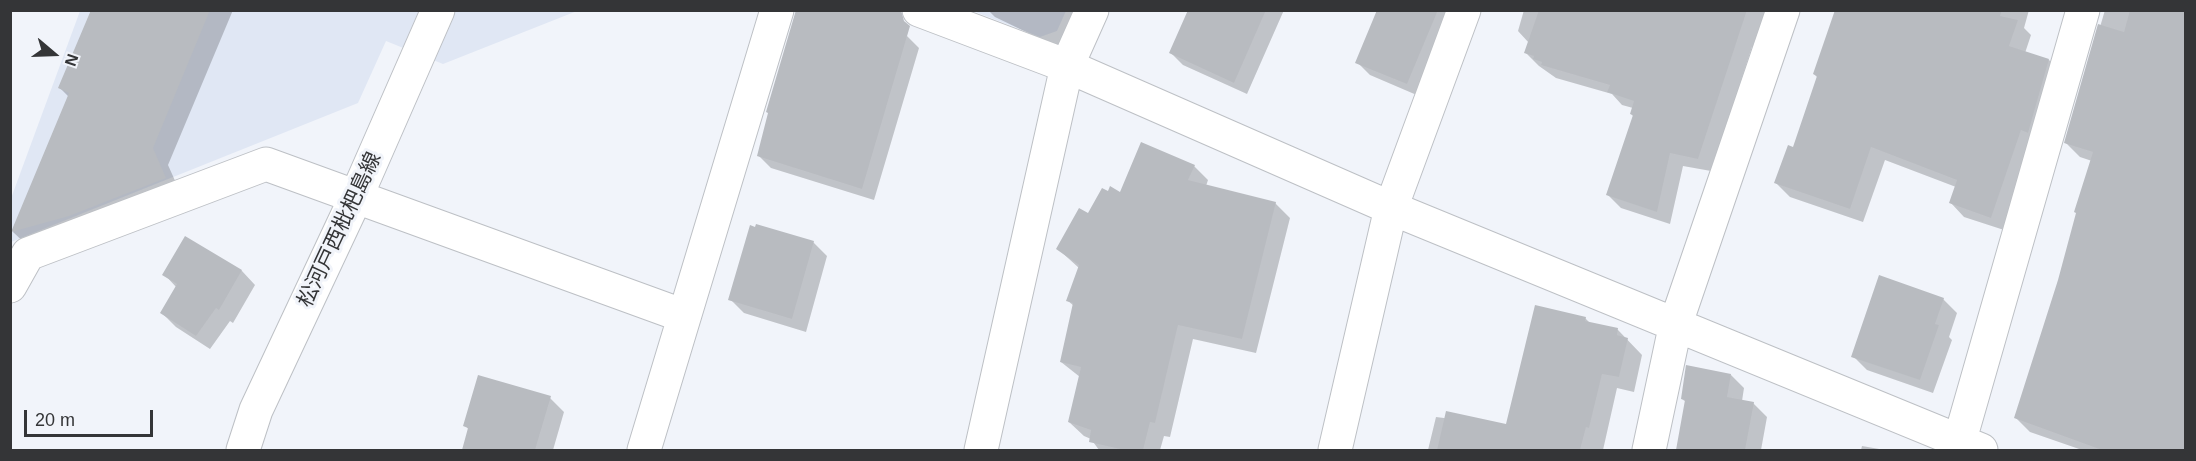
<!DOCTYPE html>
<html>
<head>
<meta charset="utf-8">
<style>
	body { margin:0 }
	#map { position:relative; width:2196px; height:461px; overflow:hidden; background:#f1f4fa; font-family:Helvetica,sans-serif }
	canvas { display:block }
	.frame { position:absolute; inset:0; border:12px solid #343537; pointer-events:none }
	.north { position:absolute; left:24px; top:24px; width:60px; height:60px; -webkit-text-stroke:4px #f1f4fa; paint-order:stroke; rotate:109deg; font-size:16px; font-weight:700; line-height:24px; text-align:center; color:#343537 }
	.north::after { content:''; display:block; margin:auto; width:21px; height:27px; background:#343537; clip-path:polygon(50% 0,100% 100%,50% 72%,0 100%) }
	.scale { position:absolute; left:24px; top:410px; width:129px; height:27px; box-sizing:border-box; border:3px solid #343537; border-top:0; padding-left:8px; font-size:18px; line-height:21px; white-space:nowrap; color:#343537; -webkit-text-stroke:4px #f1f4fa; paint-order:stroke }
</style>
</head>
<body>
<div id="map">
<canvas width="2196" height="461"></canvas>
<div class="frame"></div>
<div class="north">N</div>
<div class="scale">20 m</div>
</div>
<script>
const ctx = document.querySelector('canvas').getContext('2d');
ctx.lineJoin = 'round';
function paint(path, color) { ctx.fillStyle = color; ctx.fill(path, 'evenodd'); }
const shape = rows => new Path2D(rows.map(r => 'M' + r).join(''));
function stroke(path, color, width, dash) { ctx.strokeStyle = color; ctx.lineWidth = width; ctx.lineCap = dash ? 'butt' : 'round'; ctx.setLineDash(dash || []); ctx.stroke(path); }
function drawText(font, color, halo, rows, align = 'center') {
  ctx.font = font + ' Helvetica,"Noto Sans JP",sans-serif'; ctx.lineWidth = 6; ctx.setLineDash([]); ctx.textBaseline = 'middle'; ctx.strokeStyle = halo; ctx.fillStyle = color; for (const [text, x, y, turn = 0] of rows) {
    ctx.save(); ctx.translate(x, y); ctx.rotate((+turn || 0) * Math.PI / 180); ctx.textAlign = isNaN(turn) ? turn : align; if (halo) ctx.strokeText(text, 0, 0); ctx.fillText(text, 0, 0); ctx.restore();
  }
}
const built = shape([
	[80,11,577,11,443,64,386,41,358,103,11,242,10,201],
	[973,11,1066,11,1057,31,1040,37]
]);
const shadow = shape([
	[93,10,233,10,168,165,181,194,29,247,13,232,69,97,60,88],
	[988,10,1080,10,1067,41,1061,39,1057,47,995,17],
	[1190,10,1284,10,1247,94,1183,65,1171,53],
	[1373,10,1458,10,1419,96,1370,75,1357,62,1378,13],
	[1524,10,1774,10,1761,50,1752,47,1711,171,1683,166,1670,224,1621,208,1608,195,1634,117,1631,114,1633,108,1622,105,1612,94,1556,78,1539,66,1526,53,1529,43,1518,31],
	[1837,10,2029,10,2024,28,2031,35,2025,53,2049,60,2062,74,2004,230,1964,217,1951,203,1956,187,1885,160,1863,222,1790,197,1776,183,1794,149,1818,78,1814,74],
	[2105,10,2186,10,2186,450,2082,450,2030,432,2015,417,2059,280,2092,161,2080,157,2066,143],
	[907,36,919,48,874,200,771,168,758,155,770,114],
	[1194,166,1208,180,1206,186,1275,203,1290,218,1256,353,1193,339,1170,437,1164,436,1160,450,1099,450,1091,439,1084,436,1069,422,1080,377,1061,362,1074,306,1068,301,1079,268,1058,249,1109,193,1121,194],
	[186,238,242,271,255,285,233,323,230,321,210,349,176,327,162,313,177,288,164,274],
	[813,242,827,256,806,332,744,313,730,299],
	[1943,299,1957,313,1949,337,1952,340,1933,393,1867,370,1853,356],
	[1585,318,1590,323,1618,330,1642,355,1634,392,1617,388,1603,450,1428,450,1436,417,1507,426],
	[1731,375,1744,388,1742,401,1753,403,1767,417,1761,450,1678,450,1686,402,1682,399],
	[550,398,564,412,553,450,464,449,469,430,465,425],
	[1862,446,1885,450,1861,450]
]);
const building = shape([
	[91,10,210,10,153,148,166,178,69,216,11,232,69,93,58,88],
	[796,10,901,10,904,21,910,26,862,189,757,156,768,113,766,112],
	[1188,10,1266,10,1234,83,1169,53],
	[1377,10,1438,10,1407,84,1355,63],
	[1539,10,1747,10,1698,159,1670,153,1657,212,1606,195,1633,115,1630,114,1634,101,1607,92,1610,85,1541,65,1542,62,1533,59,1534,56,1524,53],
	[1835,10,2002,10,2000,16,2018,20,2009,46,2049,59,2028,133,2021,130,1991,218,1949,203,1957,180,1871,147,1850,209,1774,183,1788,145,1793,147,1817,76,1813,74],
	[2130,10,2186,10,2186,450,2102,450,2014,418,2058,280,2076,213,2074,212,2093,152,2064,143,2098,24,2124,32],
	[1141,142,1195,165,1188,180,1276,202,1242,339,1178,325,1155,423,1150,422,1143,450,1125,450,1089,442,1091,430,1068,422,1081,367,1060,362,1073,303,1066,301,1079,265,1056,249,1079,208,1088,213,1102,188,1108,191,1110,186,1120,192],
	[756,224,814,241,792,319,728,300,750,225,755,227],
	[185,236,242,270,219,310,216,308,196,336,160,313,177,284,162,275],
	[1879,275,1944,298,1935,324,1939,325,1920,380,1851,357],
	[1535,305,1586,317,1585,321,1618,328,1617,335,1628,338,1619,377,1602,374,1589,428,1586,427,1580,450,1437,450,1446,411,1506,424],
	[1686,365,1731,374,1727,397,1754,402,1745,450,1676,450,1685,400,1681,399],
	[478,375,551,396,535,450,462,450,468,428,463,426]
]);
const minor = shape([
	[919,10,1067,66,1391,208,1981,450],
	[10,286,28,254,266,164,684,316],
	[644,450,777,10],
	[981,450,1067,66,1092,10],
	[1335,450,1391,208,1464,10],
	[1649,450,1676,323,1783,10],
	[1957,450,2083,10]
]);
const major = shape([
	[243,450,256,410,356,197,438,10]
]);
const streetNames = [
	["松河戸西枇杷島線",340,230,-65]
];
paint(built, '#e0e7f4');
paint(shadow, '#0003');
paint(building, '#b8bbc0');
stroke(minor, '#bdc0c5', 35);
stroke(major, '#bdc0c5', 35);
stroke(minor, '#fff', 33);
stroke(major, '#fff', 33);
drawText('21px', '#343537', '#f1f4fa', streetNames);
</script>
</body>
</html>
